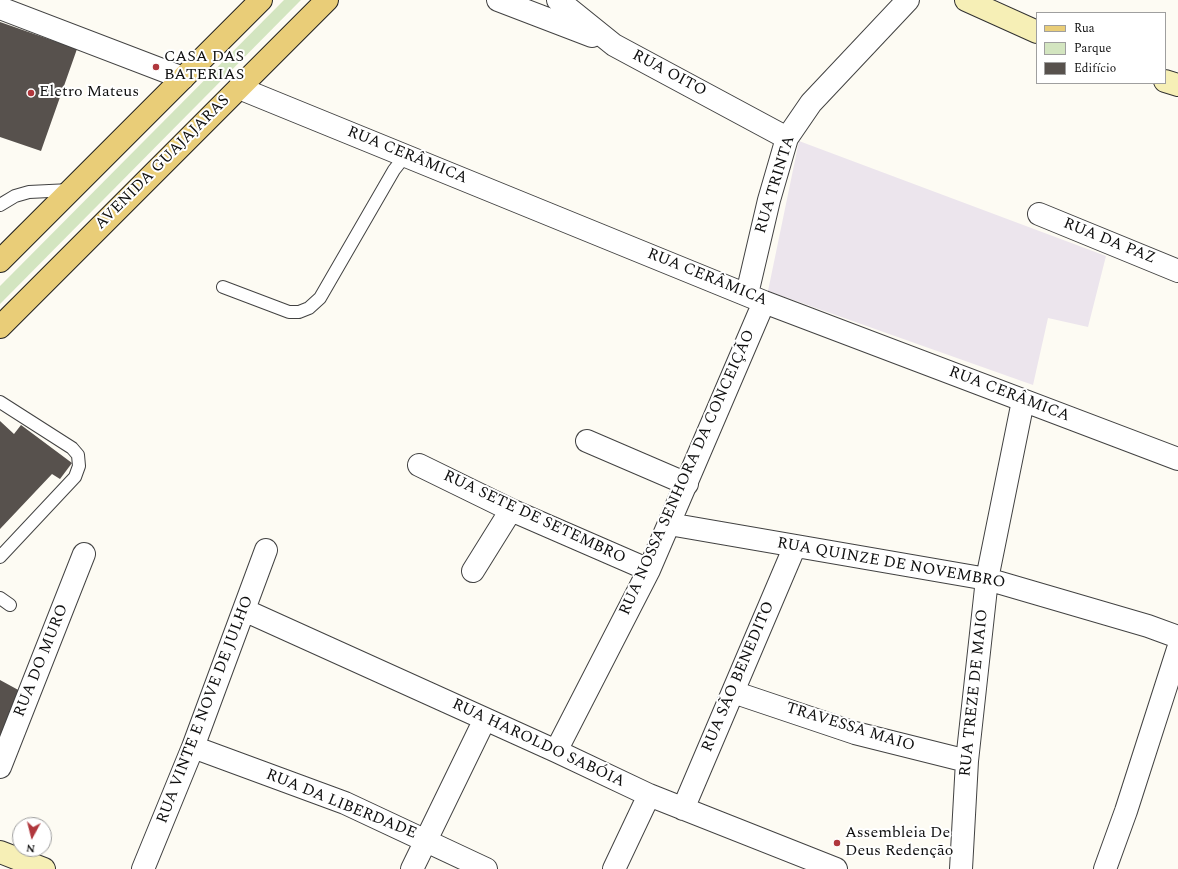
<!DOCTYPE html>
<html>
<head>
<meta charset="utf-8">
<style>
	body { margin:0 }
	#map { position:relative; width:1178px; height:869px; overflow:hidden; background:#fdfbf3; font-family:Spectral,serif }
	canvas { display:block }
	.legend { position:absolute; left:1036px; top:12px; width:130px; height:72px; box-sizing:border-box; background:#fff; border:1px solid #9f9f9f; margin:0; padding:5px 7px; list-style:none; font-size:12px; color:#0f0f0f }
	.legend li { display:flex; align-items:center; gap:8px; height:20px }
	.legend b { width:20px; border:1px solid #9f9f9f }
	.north { position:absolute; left:12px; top:817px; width:40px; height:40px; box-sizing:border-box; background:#fff; border:1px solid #9f9f9f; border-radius:50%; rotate:187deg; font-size:11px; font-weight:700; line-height:16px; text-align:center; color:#0f0f0f }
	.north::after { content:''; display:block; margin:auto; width:14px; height:18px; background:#b0373d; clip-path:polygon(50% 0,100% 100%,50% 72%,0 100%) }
</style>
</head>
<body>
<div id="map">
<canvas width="1178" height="869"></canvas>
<ul class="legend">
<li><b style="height:5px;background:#e9cd78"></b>Rua</li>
<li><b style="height:11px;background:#d3e5c0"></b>Parque</li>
<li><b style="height:11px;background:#57514d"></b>Edifício</li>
</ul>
<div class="north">N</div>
</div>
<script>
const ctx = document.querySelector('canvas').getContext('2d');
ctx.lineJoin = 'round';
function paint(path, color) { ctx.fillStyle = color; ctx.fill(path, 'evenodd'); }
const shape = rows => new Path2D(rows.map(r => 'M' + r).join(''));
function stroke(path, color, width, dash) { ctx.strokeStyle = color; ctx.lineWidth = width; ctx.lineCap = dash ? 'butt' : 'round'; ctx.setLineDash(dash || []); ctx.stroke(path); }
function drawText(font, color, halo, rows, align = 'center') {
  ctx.font = font + ' Spectral,serif'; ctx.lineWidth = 4; ctx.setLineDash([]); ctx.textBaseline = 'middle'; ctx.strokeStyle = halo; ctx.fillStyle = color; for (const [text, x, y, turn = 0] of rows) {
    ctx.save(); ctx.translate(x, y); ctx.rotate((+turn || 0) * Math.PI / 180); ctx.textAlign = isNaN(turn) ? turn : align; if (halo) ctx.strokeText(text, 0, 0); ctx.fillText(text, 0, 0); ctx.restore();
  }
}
const industrial = shape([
	[799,141,1106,256,1088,327,1048,318,1033,385,768,291]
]);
const green = shape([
	[284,0,301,0,0,304,0,286]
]);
const building = shape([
	[0,22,77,49,41,151,0,137],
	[0,421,14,434,21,425,72,463,60,479,52,474,0,529],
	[0,680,22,692,0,740]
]);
const service = shape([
	[0,205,15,196,29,192,70,190],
	[223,287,289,312,299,312,309,308,320,298,394,170,405,156],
	[0,402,72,448,78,455,79,466,75,477,0,557],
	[0,598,10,605]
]);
const minor = shape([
	[498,0,592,36],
	[558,0,614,45,787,138],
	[239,88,764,302,1178,459],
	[1039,214,1178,271],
	[747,294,769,200,787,138,811,103,908,0],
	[587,441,687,484],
	[419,465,511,510,649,570],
	[669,524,987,579,1148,626,1178,637],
	[473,571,511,510],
	[244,610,556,751,649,795,836,869],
	[733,692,855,733,967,761],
	[193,747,345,803,486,869],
	[556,751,649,570,764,302],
	[0,767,84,554],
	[683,809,795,546],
	[143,869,193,747,266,550],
	[412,869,485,719],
	[614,869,649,795],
	[961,869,967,761,987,579,1023,401],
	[1105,869,1126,811,1178,649]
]);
const tertiary = shape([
	[0,8,183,78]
]);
const secondary = shape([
	[966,0,1037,32],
	[1165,81,1178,85],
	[0,852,44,869]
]);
const primary = shape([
	[0,261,261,0],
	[0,327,327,0]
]);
const markers = [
	[156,67,4,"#b0373d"],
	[31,93,4,"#b0373d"],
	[837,843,4,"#b0373d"]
];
const poiNames = [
	["CASA DAS",164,58],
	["BATERIAS",164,76],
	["Eletro Mateus",39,93],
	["Assembleia De",845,834],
	["Deus Redenção",845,852]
];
const streetNames = [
	["RUA OITO",669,74,28],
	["RUA CERÂMICA",407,156,22],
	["AVENIDA GUAJAJARAS",163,163,-45],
	["RUA TRINTA",776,185,-73],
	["RUA DA PAZ",1109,242,22],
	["RUA CERÂMICA",707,278,22],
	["RUA CERÂMICA",1009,395,21],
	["RUA NOSSA SENHORA DA CONCEIÇÃO",688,473,-66],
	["RUA SETE DE SETEMBRO",534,518,25],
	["RUA QUINZE DE NOVEMBRO",891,564,10],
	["RUA DO MURO",42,661,-68],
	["RUA SÃO BENEDITO",739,677,-67],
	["RUA TREZE DE MAIO",975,693,-84],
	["RUA VINTE E NOVE DE JULHO",206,710,-69],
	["TRAVESSA MAIO",850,728,17],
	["RUA HAROLDO SABÓIA",538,744,25],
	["RUA DA LIBERDADE",341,805,22]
];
paint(industrial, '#ece5ed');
paint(green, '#d3e5c0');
paint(building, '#57514d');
stroke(service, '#424242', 14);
stroke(minor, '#424242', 24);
stroke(tertiary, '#424242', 24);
stroke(secondary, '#313131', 24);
stroke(primary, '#202020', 24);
stroke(service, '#fff', 12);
stroke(minor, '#fff', 22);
stroke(tertiary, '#fff', 22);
stroke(secondary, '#f6efb6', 22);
stroke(primary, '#e9cd78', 22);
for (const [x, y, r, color] of markers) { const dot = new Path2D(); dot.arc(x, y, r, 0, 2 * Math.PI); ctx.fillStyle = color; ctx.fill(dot); stroke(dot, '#fff', 1.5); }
drawText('16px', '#0f0f0f', '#fff', poiNames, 'left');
drawText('16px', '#0f0f0f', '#fff', streetNames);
</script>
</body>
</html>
